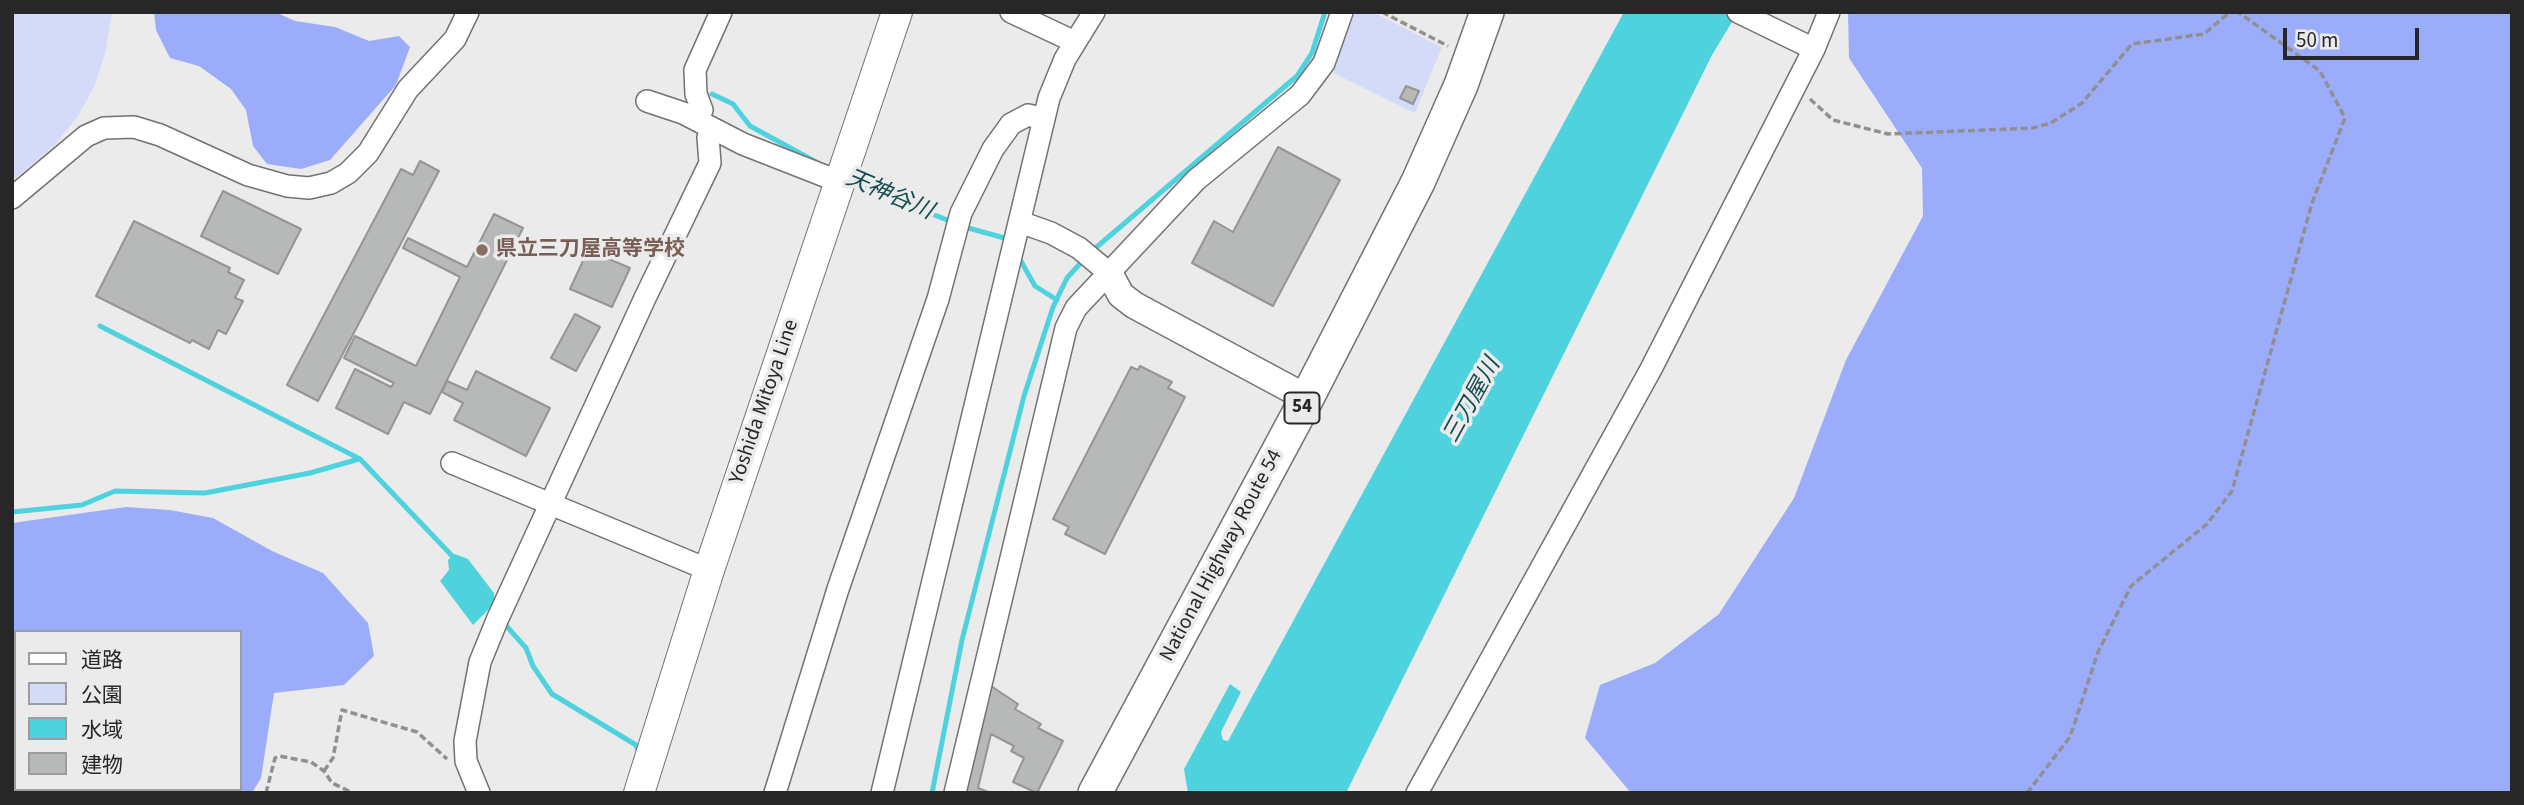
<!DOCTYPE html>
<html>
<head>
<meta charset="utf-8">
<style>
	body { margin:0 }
	#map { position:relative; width:2524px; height:805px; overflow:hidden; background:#ebebec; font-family:"Source Sans 3","Noto Sans JP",sans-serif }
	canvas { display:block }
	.frame { position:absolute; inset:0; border:14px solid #272728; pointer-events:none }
	.legend { position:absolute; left:14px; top:630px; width:228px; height:161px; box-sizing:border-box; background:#ebebec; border:2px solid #9d9d9e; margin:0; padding:9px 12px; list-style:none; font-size:21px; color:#272728 }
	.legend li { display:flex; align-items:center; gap:14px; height:35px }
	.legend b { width:35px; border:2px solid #9d9d9e }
	.scale { position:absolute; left:2283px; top:28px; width:136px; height:32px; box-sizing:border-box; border:4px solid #272728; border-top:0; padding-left:9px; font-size:21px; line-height:24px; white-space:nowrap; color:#272728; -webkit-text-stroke:5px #ebebec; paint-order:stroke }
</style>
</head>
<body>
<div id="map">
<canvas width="2524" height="805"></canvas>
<div class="frame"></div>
<ul class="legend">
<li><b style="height:9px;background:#fff"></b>道路</li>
<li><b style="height:19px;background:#d3dbf9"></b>公園</li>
<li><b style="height:19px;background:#4ed3de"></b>水域</li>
<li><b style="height:19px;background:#b7b8b8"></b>建物</li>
</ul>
<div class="scale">50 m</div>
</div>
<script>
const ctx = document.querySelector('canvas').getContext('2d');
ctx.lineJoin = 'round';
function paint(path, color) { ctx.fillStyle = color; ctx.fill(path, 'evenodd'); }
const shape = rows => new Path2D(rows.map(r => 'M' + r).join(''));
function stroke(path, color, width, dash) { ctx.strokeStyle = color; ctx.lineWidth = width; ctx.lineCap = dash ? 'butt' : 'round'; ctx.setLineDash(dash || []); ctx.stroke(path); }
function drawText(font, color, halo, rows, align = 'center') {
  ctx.font = font + ' "Source Sans 3","Noto Sans JP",sans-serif'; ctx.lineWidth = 7; ctx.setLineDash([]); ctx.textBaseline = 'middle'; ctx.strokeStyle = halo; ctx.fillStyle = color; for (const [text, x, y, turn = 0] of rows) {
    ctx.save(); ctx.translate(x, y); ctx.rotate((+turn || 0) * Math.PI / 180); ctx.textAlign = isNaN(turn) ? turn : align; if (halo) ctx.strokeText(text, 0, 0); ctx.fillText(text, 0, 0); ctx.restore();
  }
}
const green = shape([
	[12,12,112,12,105,54,95,85,78,116,54,146,12,181],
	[1355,12,1373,12,1442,47,1415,113,1333,73]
]);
const forest = shape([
	[154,12,275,12,295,21,335,27,369,41,399,36,410,47,396,85,330,160,301,169,267,164,253,146,246,110,231,89,199,66,170,58,156,30],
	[1848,12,2512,12,2512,793,1631,793,1585,738,1600,685,1655,663,1719,614,1794,498,1846,360,1923,216,1922,168,1849,58],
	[126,507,170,510,213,518,272,551,323,573,368,623,374,656,344,685,274,693,261,778,252,793,12,793,12,523],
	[16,632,240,632,240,789,16,789]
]);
const water = shape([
	[1624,12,1738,12,1712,55,1346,793,1188,793,1184,769,1230,684,1241,692,1221,732,1223,740,1228,741],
	[455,554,468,559,494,593,494,604,473,625,440,581,449,570,448,560]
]);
const stream = shape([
	[712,94,733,104,750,126,818,163],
	[851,181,952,222],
	[961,226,1008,239],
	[1092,251,1297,76,1312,53,1325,12],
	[1018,256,1035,286,1057,300],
	[100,326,360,459,456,560],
	[12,512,82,505,115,491,205,493,310,473,359,459],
	[502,621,526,648,533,666,552,694,636,745,639,753],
	[932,793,962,640,1024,396,1053,307,1067,278,1085,258]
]);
const building = shape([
	[1406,86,1419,91,1413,104,1400,98,1406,86],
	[1278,147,1340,180,1273,306,1192,263,1214,221,1233,232,1278,147],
	[420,161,439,171,318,401,287,385,401,169,413,175,420,161],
	[223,191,301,229,278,274,201,236,223,191],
	[494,214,523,228,430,414,404,402,388,434,336,408,355,369,391,387,394,383,344,358,355,336,416,366,460,277,403,248,408,238,467,267,494,214],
	[134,221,230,268,228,272,244,280,235,298,243,301,226,334,218,330,209,349,192,340,190,343,96,296,134,221],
	[588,250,630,268,612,307,570,289,588,250],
	[575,314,600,327,576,371,551,358,575,314],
	[1140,366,1172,382,1168,388,1185,397,1105,554,1065,534,1069,527,1053,519,1131,367,1138,370,1140,366],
	[476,371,550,408,526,456,454,420,463,403,442,392,447,381,467,390,476,371],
	[988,684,1018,704,1015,709,1041,724,1038,728,1063,741,1037,793,1013,782,1024,758,1011,751,1014,746,991,734,978,788,991,793,961,793,988,684]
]);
const path = shape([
	[1382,12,1448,46],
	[1810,99,1833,120,1888,134,2033,128,2051,123,2082,103,2132,44,2204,34,2230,12],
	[324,771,333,758,342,710,417,732,447,759],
	[266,793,275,758,279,756,311,762,324,771,332,783,353,793],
	[2027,793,2070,737,2098,652,2131,586,2207,524,2232,491,2312,203,2345,118,2320,71,2238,12]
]);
const minor = shape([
	[1011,12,1075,42],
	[1738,12,1814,49],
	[647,101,683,113,743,144,840,182],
	[702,110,696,94,695,70,721,12],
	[12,198,86,136,104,128,134,127,160,135,248,175,287,186,309,188,331,183,348,173,368,153,408,89,455,39,468,12],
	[1020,222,1051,233,1079,248,1109,273],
	[452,463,709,570],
	[479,793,466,761,465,741,480,662,498,618,645,298,710,163,708,137],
	[775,793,838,589,938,299,961,213,993,149,1011,124,1028,115,1044,119],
	[882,793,1049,98,1065,59,1094,12],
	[955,793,1066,328,1076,308,1196,180,1300,95,1324,63,1342,12],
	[1417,793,1651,369,1814,49,1829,12]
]);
const tertiary = shape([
	[1109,273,1121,295,1134,305,1307,398]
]);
const secondary = shape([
	[639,793,709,570,897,12]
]);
const trunk = shape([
	[1095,793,1307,398,1418,182,1461,85,1487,12]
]);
const markers = [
	[482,250,7,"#8d6e63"]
];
const shields = [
	[1302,408,35]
];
const shieldNames = [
	["54",1302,408]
];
const educationNames = [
	["県立三刀屋高等学校",496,250]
];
const streetNames = [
	["Yoshida Mitoya Line",765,402,-71],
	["National Highway Route 54",1222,556,-62]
];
const waterNames = [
	["天神谷川",889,196,23],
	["三刀屋川",1473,401,-61]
];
paint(green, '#d3dbf9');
paint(forest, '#9bacfa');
paint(water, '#4ed3de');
stroke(stream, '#4ed3de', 5);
paint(building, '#b7b8b8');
stroke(building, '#959596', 2);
stroke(minor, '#727273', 24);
stroke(tertiary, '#727273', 29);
stroke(secondary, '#727273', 32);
stroke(trunk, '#727273', 36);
stroke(path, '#909091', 3.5, [7, 3.5]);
stroke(minor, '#fff', 21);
stroke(tertiary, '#fff', 26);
stroke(secondary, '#fff', 30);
stroke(trunk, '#fff', 33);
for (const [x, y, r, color] of markers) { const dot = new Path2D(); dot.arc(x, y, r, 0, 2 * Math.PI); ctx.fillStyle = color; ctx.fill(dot); stroke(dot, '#ebebec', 2.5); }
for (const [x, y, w] of shields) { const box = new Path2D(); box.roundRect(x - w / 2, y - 15.5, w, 31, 5); ctx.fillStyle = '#ebebec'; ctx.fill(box); stroke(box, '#272728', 2); }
drawText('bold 19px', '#272728', null, shieldNames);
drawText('bold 21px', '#785e54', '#ebebec', educationNames, 'left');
drawText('21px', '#272728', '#ebebec', streetNames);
drawText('italic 23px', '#134d52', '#ebebec', waterNames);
</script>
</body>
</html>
